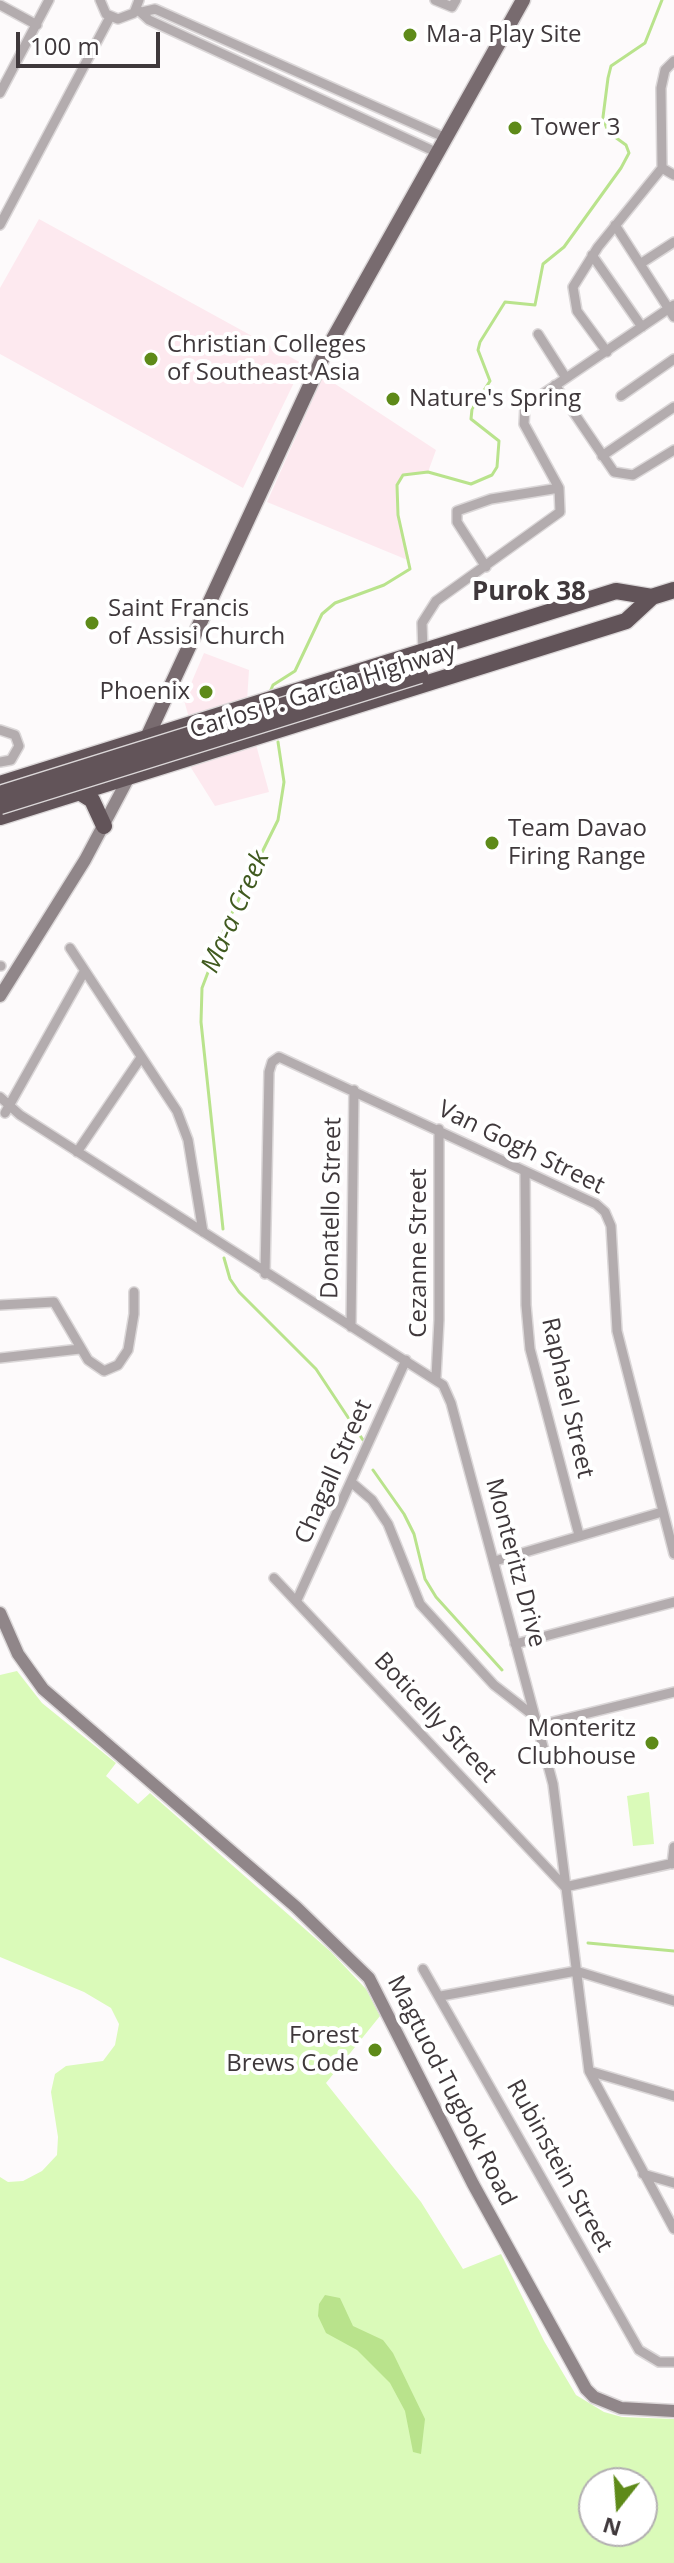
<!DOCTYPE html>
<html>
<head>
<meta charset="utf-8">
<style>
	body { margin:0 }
	#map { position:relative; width:674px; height:2563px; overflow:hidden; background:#fdfafb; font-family:"Open Sans",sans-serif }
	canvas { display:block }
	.north { position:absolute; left:578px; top:2467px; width:80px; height:80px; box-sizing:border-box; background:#fff; border:2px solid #b2afb1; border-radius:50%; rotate:197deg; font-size:22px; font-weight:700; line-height:32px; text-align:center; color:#3f383b }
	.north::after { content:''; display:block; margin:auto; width:28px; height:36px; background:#5e8a19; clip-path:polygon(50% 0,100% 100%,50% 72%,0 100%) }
	.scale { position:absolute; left:16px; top:32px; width:144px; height:36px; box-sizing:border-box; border:4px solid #3f383b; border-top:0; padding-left:10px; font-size:24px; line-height:28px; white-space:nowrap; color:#3f383b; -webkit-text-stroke:6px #fff; paint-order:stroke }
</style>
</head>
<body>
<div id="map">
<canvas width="674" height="2563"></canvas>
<div class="north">N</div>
<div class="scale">100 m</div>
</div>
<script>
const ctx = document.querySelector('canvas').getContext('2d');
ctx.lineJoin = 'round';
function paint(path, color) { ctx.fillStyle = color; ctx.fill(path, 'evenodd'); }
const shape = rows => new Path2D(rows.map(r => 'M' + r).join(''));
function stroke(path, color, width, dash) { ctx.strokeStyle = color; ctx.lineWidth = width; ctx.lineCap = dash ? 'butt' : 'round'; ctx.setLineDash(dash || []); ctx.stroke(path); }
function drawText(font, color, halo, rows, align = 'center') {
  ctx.font = font + ' "Open Sans",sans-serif'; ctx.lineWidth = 8; ctx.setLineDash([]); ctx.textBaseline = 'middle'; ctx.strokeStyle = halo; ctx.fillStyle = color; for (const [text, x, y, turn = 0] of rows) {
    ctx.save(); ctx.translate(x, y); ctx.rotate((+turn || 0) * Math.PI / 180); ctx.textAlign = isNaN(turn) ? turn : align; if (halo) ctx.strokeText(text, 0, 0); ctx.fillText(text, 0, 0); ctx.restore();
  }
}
const built = shape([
	[39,219,303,364,243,488,0,354,0,288],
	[323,376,436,450,428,472,403,475,397,485,398,515,410,561,267,502],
	[204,653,249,670,247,701,189,718,184,700],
	[255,741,269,792,215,806,188,763]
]);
const green = shape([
	[17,1671,42,1703,116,1763,106,1776,138,1804,150,1793,331,1952,366,1989,380,2016,326,2083,421,2202,463,2269,501,2254,544,2341,576,2395,604,2412,622,2417,674,2419,674,2563,0,2563,0,2177,8,2182,23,2181,42,2171,57,2155,58,2137,51,2092,55,2074,66,2066,103,2061,115,2045,119,2024,111,2008,84,1992,0,1957,0,1675],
	[594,2483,642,2483,642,2531,594,2531],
	[649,1792,654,1844,633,1846,627,1796]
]);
const water = shape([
	[325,2295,340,2298,353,2326,383,2340,393,2353,425,2419,421,2454,413,2452,405,2411,390,2383,357,2350,326,2333,318,2316,319,2304]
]);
const stream = shape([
	[269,694,273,685,295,671,322,614,335,603,384,585,410,569,398,515,397,485,403,475,428,472,471,484,492,475,497,467,499,441,471,419,472,409,490,381,478,350,480,342,505,302,535,305,543,264,564,247,621,168,629,153,626,145,608,132,603,117,608,78,611,66,645,43,662,0],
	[223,1229,201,1022,202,988,226,925,278,820,284,782,278,742],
	[224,1258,230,1279,239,1292,316,1369,363,1440],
	[373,1470,404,1514,414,1534,425,1579,436,1597,502,1670],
	[588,1943,674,1951]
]);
const street = shape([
	[100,0,106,14,118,19,134,13,139,0],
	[435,0,452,7,456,0],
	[0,5,37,25],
	[137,9,149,20,438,153],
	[142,12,155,9,446,138],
	[0,93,49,0],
	[662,168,674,175],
	[0,225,110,17],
	[615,225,674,317],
	[592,255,642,327],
	[640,264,674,242],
	[538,334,566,378],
	[607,352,577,311,573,287,598,247,662,168,661,88,665,70,674,61],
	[555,385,614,472,633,475,674,450],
	[621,396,674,359],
	[602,456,674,407],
	[486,567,457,522,457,511,491,499,559,488],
	[423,652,422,623,436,601,560,512,559,488,524,424,525,406,674,305],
	[0,730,15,735,19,746,11,760,0,762],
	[70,948,177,1111,188,1140,203,1232],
	[0,966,1,966],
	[0,1097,20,1115,443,1385,451,1403,553,1784,589,2071,674,2229],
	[5,1113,84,972],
	[77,1152,140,1059],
	[525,1172,526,1305,530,1349,579,1535],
	[265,1274,269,1072,272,1062,279,1057,596,1204,605,1212,611,1226,617,1331,674,1554],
	[0,1305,54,1302,88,1360,104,1371,118,1365,128,1350,134,1314,134,1292],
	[351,1327,354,1090],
	[0,1358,80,1349],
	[436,1377,439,1320,439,1129],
	[351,1482,372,1500,388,1524,420,1604,494,1685,534,1716],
	[495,1561,662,1512],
	[274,1578,565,1887,674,1863],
	[297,1600,406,1360],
	[515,1644,674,1602],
	[536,1726,674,1692],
	[672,1864,674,1847],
	[423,1969,639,2350,659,2362,674,2362],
	[441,1996,576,1971,674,2001],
	[589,2071,674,2096],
	[643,2174,674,2183]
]);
const secondary = shape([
	[0,996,85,860,129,777],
	[0,1613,18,1654,43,1689,296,1907,369,1978,473,2184,586,2389,594,2397,621,2408,674,2411]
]);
const primary = shape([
	[144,744,324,355,523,0]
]);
const highway = shape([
	[645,599,674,590],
	[0,784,616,591,652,597],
	[79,792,92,800,104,826],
	[0,817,626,621,652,597]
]);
const highwayBridge = shape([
	[0,794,416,664],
	[0,806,420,675]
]);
const markers = [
	[410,35,8,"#5e8a19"],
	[515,128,8,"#5e8a19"],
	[151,359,8,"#5e8a19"],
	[393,399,8,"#5e8a19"],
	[92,623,8,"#5e8a19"],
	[206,692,8,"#5e8a19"],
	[492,843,8,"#5e8a19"],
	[652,1743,8,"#5e8a19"],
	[375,2050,8,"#5e8a19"]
];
const poiNames = [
	["Ma-a Play Site",426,35],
	["Tower 3",531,128],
	["Christian Colleges",167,345],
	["of Southeast Asia",167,373],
	["Nature's Spring",409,399],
	["Saint Francis",108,609],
	["of Assisi Church",108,637],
	["Phoenix",190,692,"right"],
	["Team Davao",508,829],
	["Firing Range",508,857],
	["Monteritz",636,1729,"right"],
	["Clubhouse",636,1757,"right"],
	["Forest",359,2036,"right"],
	["Brews Code",359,2064,"right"]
];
const streetNames = [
	["Carlos P. Garcia Highway",323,691,-17],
	["Van Gogh Street",521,1148,26],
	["Donatello Street",332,1208,-89],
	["Cezanne Street",419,1253,-90],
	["Raphael Street",567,1398,77],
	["Chagall Street",334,1472,-66],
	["Monteritz Drive",515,1563,75],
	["Boticelly Street",435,1718,47],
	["Magtuod-Tugbok Road",451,2091,63],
	["Rubinstein Street",559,2166,61]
];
const neighbourhoodNames = [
	["Purok 38",529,593]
];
const waterNames = [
	["Ma-a Creek",236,912,-66]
];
paint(built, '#fde9ef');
paint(green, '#dafab9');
paint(water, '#b9e38c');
stroke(stream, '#b9e38c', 3);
stroke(street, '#dbd7d8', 12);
stroke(secondary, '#dbd7d8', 15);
stroke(primary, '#dbd7d8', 17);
stroke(highway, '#dbd7d8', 19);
stroke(street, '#b3acae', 9);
stroke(secondary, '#908689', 12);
stroke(primary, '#786b6f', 14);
stroke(highway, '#625459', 16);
stroke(highwayBridge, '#dbd7d8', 19, []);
stroke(highwayBridge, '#625459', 16);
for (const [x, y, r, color] of markers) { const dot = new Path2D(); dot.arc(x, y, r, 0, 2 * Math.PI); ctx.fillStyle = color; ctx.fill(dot); stroke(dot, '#fff', 3); }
drawText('24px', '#3f383b', '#fff', poiNames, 'left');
drawText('24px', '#3f383b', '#fff', streetNames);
drawText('bold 26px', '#3f383b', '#fff', neighbourhoodNames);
drawText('italic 26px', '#405a1f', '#fff', waterNames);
</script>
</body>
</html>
